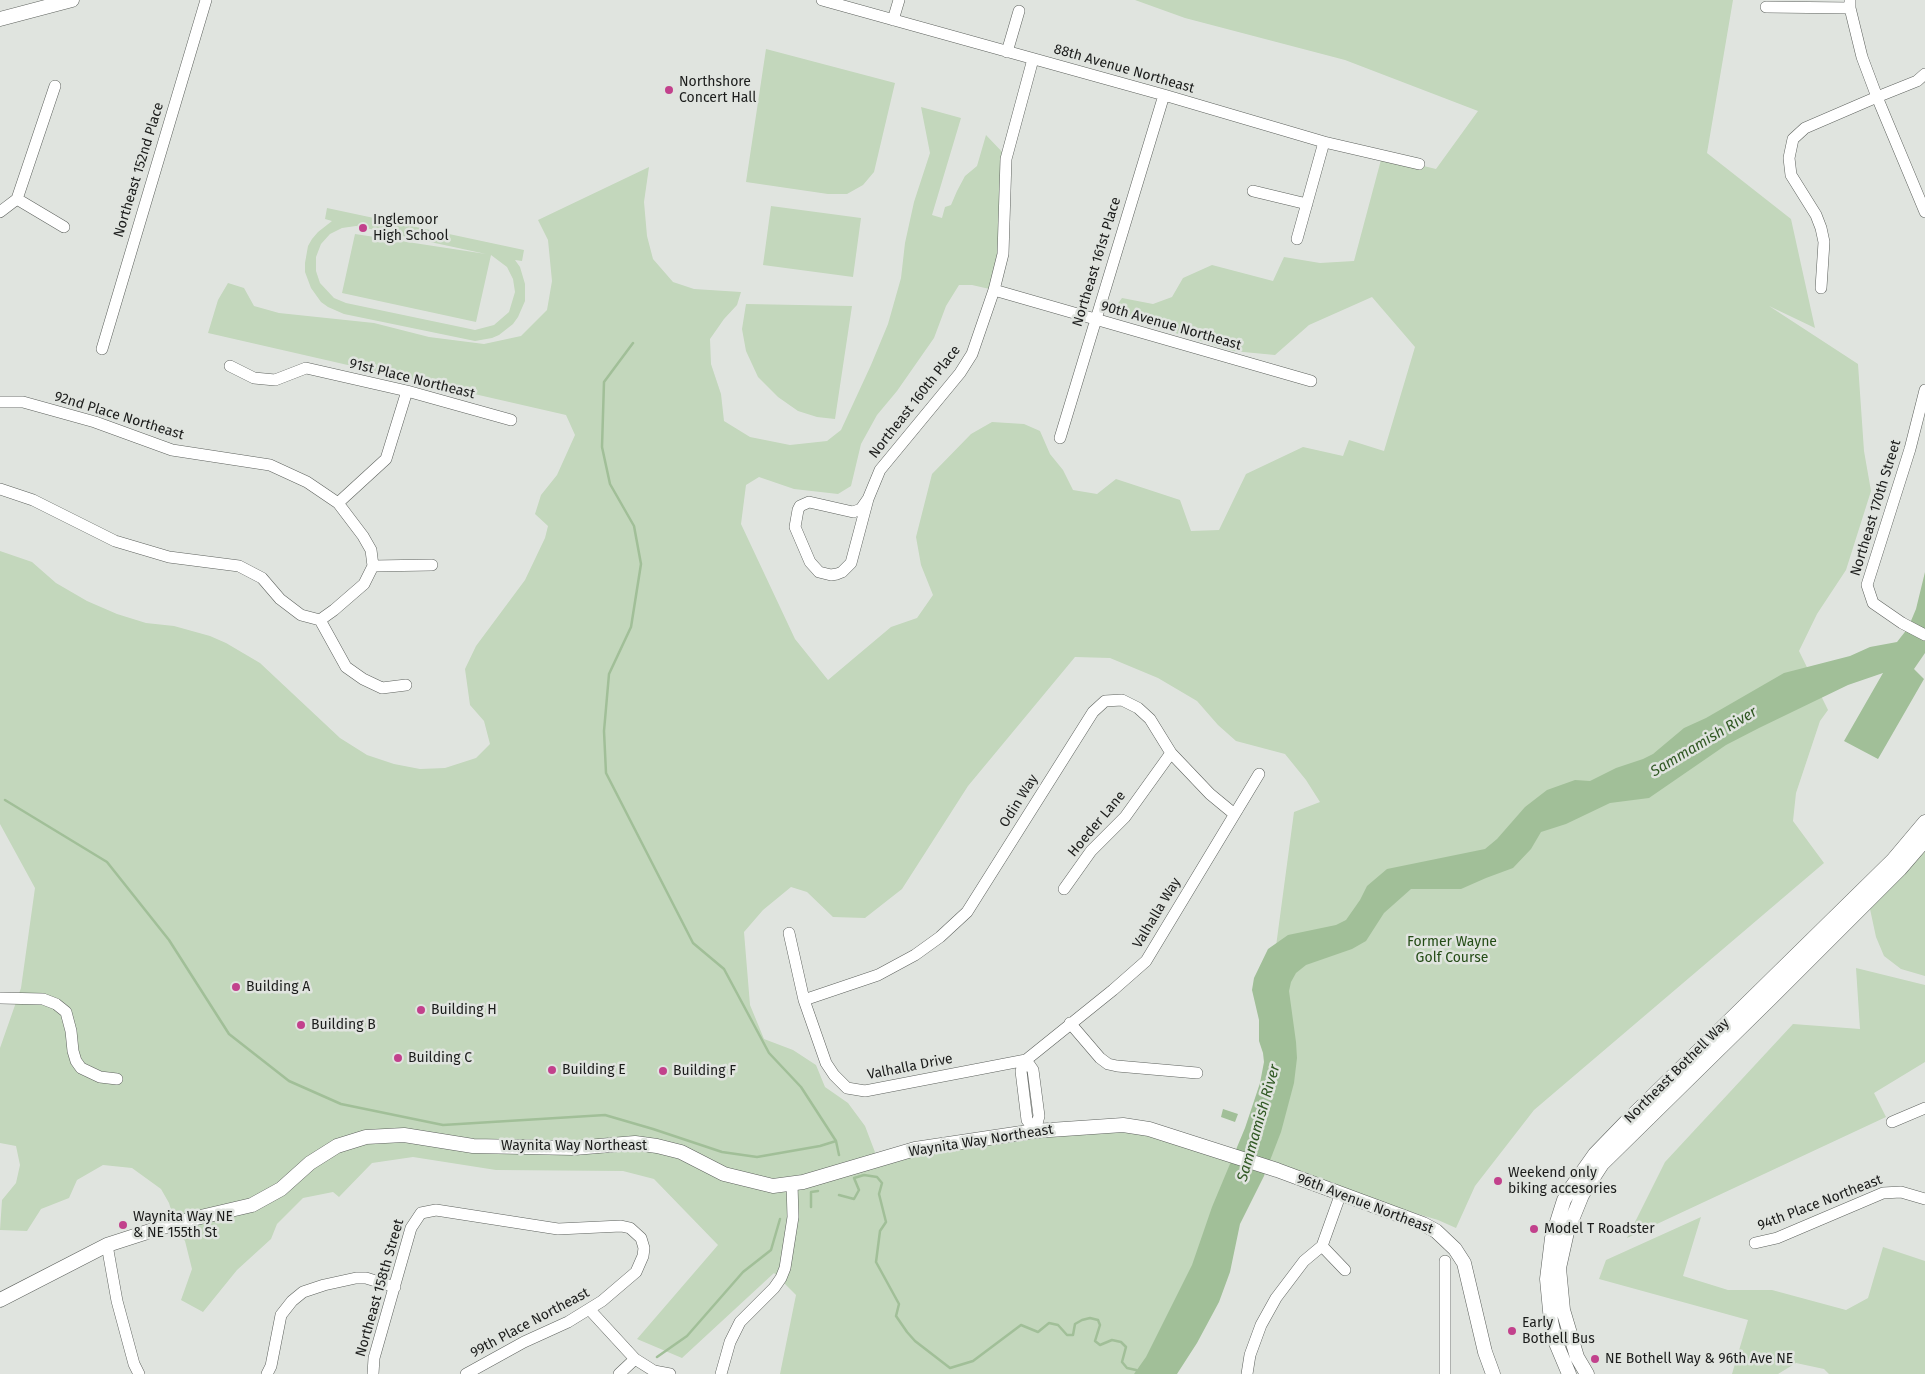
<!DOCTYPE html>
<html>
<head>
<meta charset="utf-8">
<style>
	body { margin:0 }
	canvas { display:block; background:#e0e4df }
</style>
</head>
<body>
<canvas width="1925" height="1374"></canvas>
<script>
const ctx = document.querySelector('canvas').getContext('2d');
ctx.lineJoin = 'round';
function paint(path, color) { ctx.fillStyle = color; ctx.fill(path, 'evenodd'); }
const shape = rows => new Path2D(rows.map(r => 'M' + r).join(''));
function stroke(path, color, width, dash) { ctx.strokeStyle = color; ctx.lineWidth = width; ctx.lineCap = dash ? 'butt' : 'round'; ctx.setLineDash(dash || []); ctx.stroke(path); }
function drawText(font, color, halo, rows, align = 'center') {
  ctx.font = font + ' "Fira Sans",sans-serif'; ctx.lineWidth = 5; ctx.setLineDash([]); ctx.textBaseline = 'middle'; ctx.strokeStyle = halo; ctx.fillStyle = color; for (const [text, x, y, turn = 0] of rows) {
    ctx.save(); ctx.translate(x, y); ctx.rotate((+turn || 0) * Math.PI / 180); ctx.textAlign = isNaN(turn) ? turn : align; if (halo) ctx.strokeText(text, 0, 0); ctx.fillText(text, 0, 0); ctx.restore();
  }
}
const green = shape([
	[1135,0,1733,0,1707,153,1791,219,1815,328,1769,306,1858,364,1864,451,1871,491,1846,570,1817,614,1799,651,1828,710,1820,721,1796,793,1793,821,1824,863,1534,1110,1475,1186,1456,1228,1438,1220,1250,1164,1262,1118,1272,976,1294,812,1320,802,1306,780,1285,754,1236,741,1218,725,1197,701,1158,678,1110,658,1075,657,968,786,902,889,865,918,833,917,807,892,791,887,763,910,744,932,750,1005,764,1039,793,1050,816,1065,825,1087,848,1103,865,1126,878,1160,1123,1125,1248,1164,1162,1374,780,1374,796,1295,774,1273,682,1358,637,1339,718,1245,654,1179,623,1171,496,1170,413,1157,372,1163,339,1197,333,1192,303,1198,277,1224,271,1239,237,1270,203,1312,181,1300,192,1269,185,1241,172,1225,175,1223,169,1203,161,1189,132,1168,103,1165,77,1180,69,1198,41,1209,27,1231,0,1230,2,1200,16,1183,20,1165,16,1146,0,1143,0,1048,21,988,35,888,0,824,0,551,32,562,56,583,87,601,117,614,146,623,174,626,210,636,226,643,260,663,340,738,367,755,394,764,420,769,445,768,476,758,490,744,484,721,470,705,465,669,476,646,525,580,545,538,548,526,535,514,541,495,557,475,575,435,566,415,208,333,218,300,228,283,244,288,254,306,279,313,374,323,429,337,484,344,521,336,547,310,552,281,548,240,538,220,649,167,644,202,647,236,653,259,673,282,694,289,741,292,737,305,724,319,710,339,711,364,721,394,724,421,750,437,790,445,827,441,841,430,871,365,888,324,901,278,905,243,914,202,930,153,921,107,961,118,932,215,942,218,945,207,951,205,957,191,965,176,977,166,986,135,1006,156,1003,254,994,290,972,285,959,285,946,306,934,338,897,391,877,415,861,444,851,486,838,494,794,489,759,477,746,485,741,524,795,639,828,680,891,627,917,618,933,595,921,565,916,537,932,474,971,434,992,422,1024,424,1040,431,1050,454,1063,470,1073,490,1097,494,1116,479,1180,500,1191,531,1219,530,1246,474,1303,447,1343,456,1349,440,1384,451,1415,347,1372,297,1309,325,1275,355,1233,351,1111,313,1122,298,1153,304,1172,297,1183,278,1212,265,1273,281,1284,257,1320,263,1354,261,1382,156,1436,169,1478,111,1345,60,1185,18],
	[766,49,895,83,874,172,863,185,847,194,828,194,746,182],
	[771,206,861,218,853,277,763,265],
	[327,208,524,250,522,261,515,260,520,267,525,284,525,301,518,317,513,324,499,335,492,338,475,341,344,314,328,307,321,302,311,288,305,272,305,263,308,246,312,239,318,232,332,221,325,219],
	[356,226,486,254,355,234,342,293,476,322,491,255,507,267,513,279,515,292,509,312,494,325,475,330,346,303,334,298,320,283,316,271,316,257,321,244,330,234,342,228],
	[746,304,852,306,835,419,817,417,798,411,778,397,758,377,746,351,742,329],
	[1925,848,1925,976,1901,969,1884,956,1876,937,1870,909],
	[1856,968,1925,985,1925,1062,1874,1093,1886,1117,1627,1238,1665,1162,1793,1024,1860,1029],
	[1701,1217,1683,1276,1728,1290,1772,1290,1846,1310,1868,1298,1883,1247,1925,1261,1925,1374,1829,1374,1824,1369,1796,1363,1778,1374,1732,1374,1748,1320,1599,1279,1606,1260]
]);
const water = shape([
	[1925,572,1925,653,1914,669,1924,679,1878,759,1844,741,1883,673,1848,685,1759,728,1726,745,1649,798,1610,803,1566,824,1541,832,1531,849,1513,868,1486,878,1461,889,1411,889,1384,913,1366,941,1352,949,1306,965,1296,973,1291,982,1289,991,1296,1042,1297,1058,1294,1083,1281,1132,1264,1176,1240,1224,1230,1272,1219,1302,1197,1343,1177,1374,1134,1374,1146,1357,1192,1265,1212,1207,1245,1128,1260,1083,1264,1062,1263,1053,1259,1041,1259,1020,1252,990,1254,978,1268,949,1288,935,1336,925,1346,920,1360,900,1367,886,1387,869,1485,849,1497,839,1525,807,1547,790,1575,780,1590,781,1616,768,1643,759,1653,754,1684,728,1706,718,1784,673,1850,656,1870,647,1897,642,1908,628,1916,609],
	[1223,1109,1238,1114,1235,1122,1221,1117]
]);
const stream = shape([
	[633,343,604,382,602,447,610,484,634,526,641,564,631,627,609,674,604,731,606,773,693,943,724,969,769,1053,801,1087,836,1141,839,1155],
	[5,800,107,862,169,940,229,1034,289,1081,341,1104,443,1125,605,1115,653,1129,722,1152,757,1157,820,1146,836,1141],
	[839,1195,854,1199,859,1190,854,1178,864,1175,877,1177,882,1183,879,1194,886,1222,880,1231,876,1262,899,1304,896,1316,907,1332,915,1341,950,1368,973,1361,1021,1325,1038,1332,1049,1323,1058,1325,1067,1335,1073,1335,1075,1324,1082,1320,1090,1318,1098,1320,1100,1325,1095,1341,1100,1345,1112,1340,1121,1342,1126,1347,1122,1362,1127,1368,1136,1370,1140,1374],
	[811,1207,811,1192,818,1191],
	[657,1357,687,1336,743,1272,771,1250,780,1219]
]);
const minor = shape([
	[822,0,1164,95,1324,142,1419,164],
	[1766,7,1850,8],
	[893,20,899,0],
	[1007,52,1019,11],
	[1925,74,1917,81,1877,97,1925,212],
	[1253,191,1307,204],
	[17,199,55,86],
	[0,212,17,199,64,227],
	[1297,239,1324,142],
	[1821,288,1824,242,1821,228,1816,215,1791,175,1789,158,1793,139,1805,128,1877,97,1862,57,1850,8,1850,0],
	[994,290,1311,381],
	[102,349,206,0],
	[230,366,254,378,275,380,306,368,407,391,511,420],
	[1925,390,1910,449,1867,585,1873,603,1902,623,1925,635],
	[0,402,23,402,95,422,172,450,270,465,307,482,338,503,363,536,371,550,373,566,364,584,334,610,320,620],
	[1060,438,1164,95],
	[0,489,33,500,115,541,169,557,239,566,262,578,280,599,301,615,320,620],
	[868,499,861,509,853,512,809,502,800,506,798,510,795,527,810,562,819,572,831,575,837,574,842,572,851,563,868,499,880,470,960,373,972,354,994,290,1003,254,1006,159,1033,59],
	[338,503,386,459,407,391],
	[373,566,432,565],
	[320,620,346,667,363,679,382,688,406,685],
	[1064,889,1091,851,1125,817,1171,753],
	[789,933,804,1000,826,1063,834,1075,847,1088,865,1091,1026,1060],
	[0,998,43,999,56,1004,66,1012,71,1031,73,1051,76,1061,81,1068,100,1077,117,1079],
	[804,1000,878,975,915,955,940,937,967,912,1093,712,1105,701,1122,700,1138,708,1150,719,1171,753,1210,794,1233,813],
	[1070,1023,1100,1058,1108,1064,1117,1066,1197,1073],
	[1026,1060,1033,1070,1039,1116,1035,1131],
	[1892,1122,1925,1108],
	[1035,1131,1027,1120,1021,1071,1026,1060,1113,990,1146,961,1259,774],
	[1755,1243,1777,1238,1883,1193,1901,1192,1925,1199],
	[107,1245,117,1301,134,1364,139,1374],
	[1322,1246,1345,1270],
	[589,1309,635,1359,654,1371,670,1374],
	[267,1374,271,1366,281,1315,292,1301,303,1292,324,1285,356,1278,366,1278,395,1287],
	[373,1374,374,1358,411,1228,421,1213,436,1210,558,1229,621,1226,630,1228,641,1238,644,1248,643,1256,636,1272,602,1301,568,1322,524,1342,466,1374],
	[619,1374,635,1359],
	[721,1374,730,1342,740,1322,774,1288,781,1278,785,1268,793,1217,792,1184],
	[1247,1374,1250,1355,1261,1325,1276,1298,1304,1261,1322,1246,1341,1193],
	[1445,1374,1445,1261]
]);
const major = shape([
	[0,19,72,0],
	[0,1300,107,1245,175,1223,252,1205,281,1189,310,1163,337,1146,366,1137,404,1135,473,1146,574,1148,635,1143,657,1146,681,1152,724,1174,773,1186,803,1182,915,1149,1035,1131,1123,1125,1149,1129,1277,1170,1423,1224,1436,1231,1455,1249,1464,1263,1485,1352,1493,1374],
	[1569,1374,1556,1343,1551,1321,1547,1279,1552,1238,1564,1200,1571,1188,1595,1154,1626,1122,1893,860,1925,822],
	[1587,1374,1577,1357,1563,1310,1559,1268,1567,1232,1582,1195,1602,1164,1772,997,1900,869,1925,840]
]);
const markers = [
	[669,90,5,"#c2418c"],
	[363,228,5,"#c2418c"],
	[236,987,5,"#c2418c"],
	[421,1010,5,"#c2418c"],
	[301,1025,5,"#c2418c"],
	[398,1058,5,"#c2418c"],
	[552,1070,5,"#c2418c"],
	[663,1071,5,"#c2418c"],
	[1498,1181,5,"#c2418c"],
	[123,1225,5,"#c2418c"],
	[1534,1229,5,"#c2418c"],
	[1512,1331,5,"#c2418c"],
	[1595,1359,5,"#c2418c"]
];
const streetNames = [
	["88th Avenue Northeast",1124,69,16],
	["Northeast 152nd Place",139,170,-73],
	["Northeast 161st Place",1097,262,-73],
	["90th Avenue Northeast",1171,326,16],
	["91st Place Northeast",412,379,14],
	["Northeast 160th Place",915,402,-52],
	["92nd Place Northeast",119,416,17],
	["Northeast 170th Street",1876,508,-73],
	["Odin Way",1019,801,-58],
	["Hoeder Lane",1097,824,-50],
	["Valhalla Way",1157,913,-59],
	["Valhalla Drive",910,1067,-11],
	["Northeast Bothell Way",1677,1071,-45],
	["Waynita Way Northeast",981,1141,-9],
	["Waynita Way Northeast",574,1146],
	["94th Place Northeast",1820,1203,-21],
	["96th Avenue Northeast",1365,1204,21],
	["Northeast 158th Street",380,1288,-74],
	["99th Place Northeast",530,1323,-28]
];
const poiNames = [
	["Northshore",679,82],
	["Concert Hall",679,98],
	["Inglemoor",373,220],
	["High School",373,236],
	["Building A",246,987],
	["Building H",431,1010],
	["Building B",311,1025],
	["Building C",408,1058],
	["Building E",562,1070],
	["Building F",673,1071],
	["Weekend only",1508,1173],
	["biking accesories",1508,1189],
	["Waynita Way NE",133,1217],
	["& NE 155th St",133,1233],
	["Model T Roadster",1544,1229],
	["Early",1522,1323],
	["Bothell Bus",1522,1339],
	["NE Bothell Way & 96th Ave NE",1605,1359]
];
const parkNames = [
	["Former Wayne",1452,942],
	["Golf Course",1452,958]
];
const waterNames = [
	["Sammamish River",1704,742,-31],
	["Sammamish River",1259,1123,-74]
];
paint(green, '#c3d7bc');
paint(water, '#a1bf98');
stroke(stream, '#a1bf98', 2.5);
stroke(minor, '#5e625e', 12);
stroke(major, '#5e625e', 15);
stroke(minor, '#fff', 11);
stroke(major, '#fff', 14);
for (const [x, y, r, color] of markers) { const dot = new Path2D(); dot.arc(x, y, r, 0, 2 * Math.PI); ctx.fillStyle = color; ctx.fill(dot); stroke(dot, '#e0e4df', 2); }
drawText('14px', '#1b1c1b', '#e0e4df', streetNames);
drawText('14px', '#1b1c1b', '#e0e4df', poiNames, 'left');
drawText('14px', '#244c16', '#e0e4df', parkNames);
drawText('italic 15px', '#305823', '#e0e4df', waterNames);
</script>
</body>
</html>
